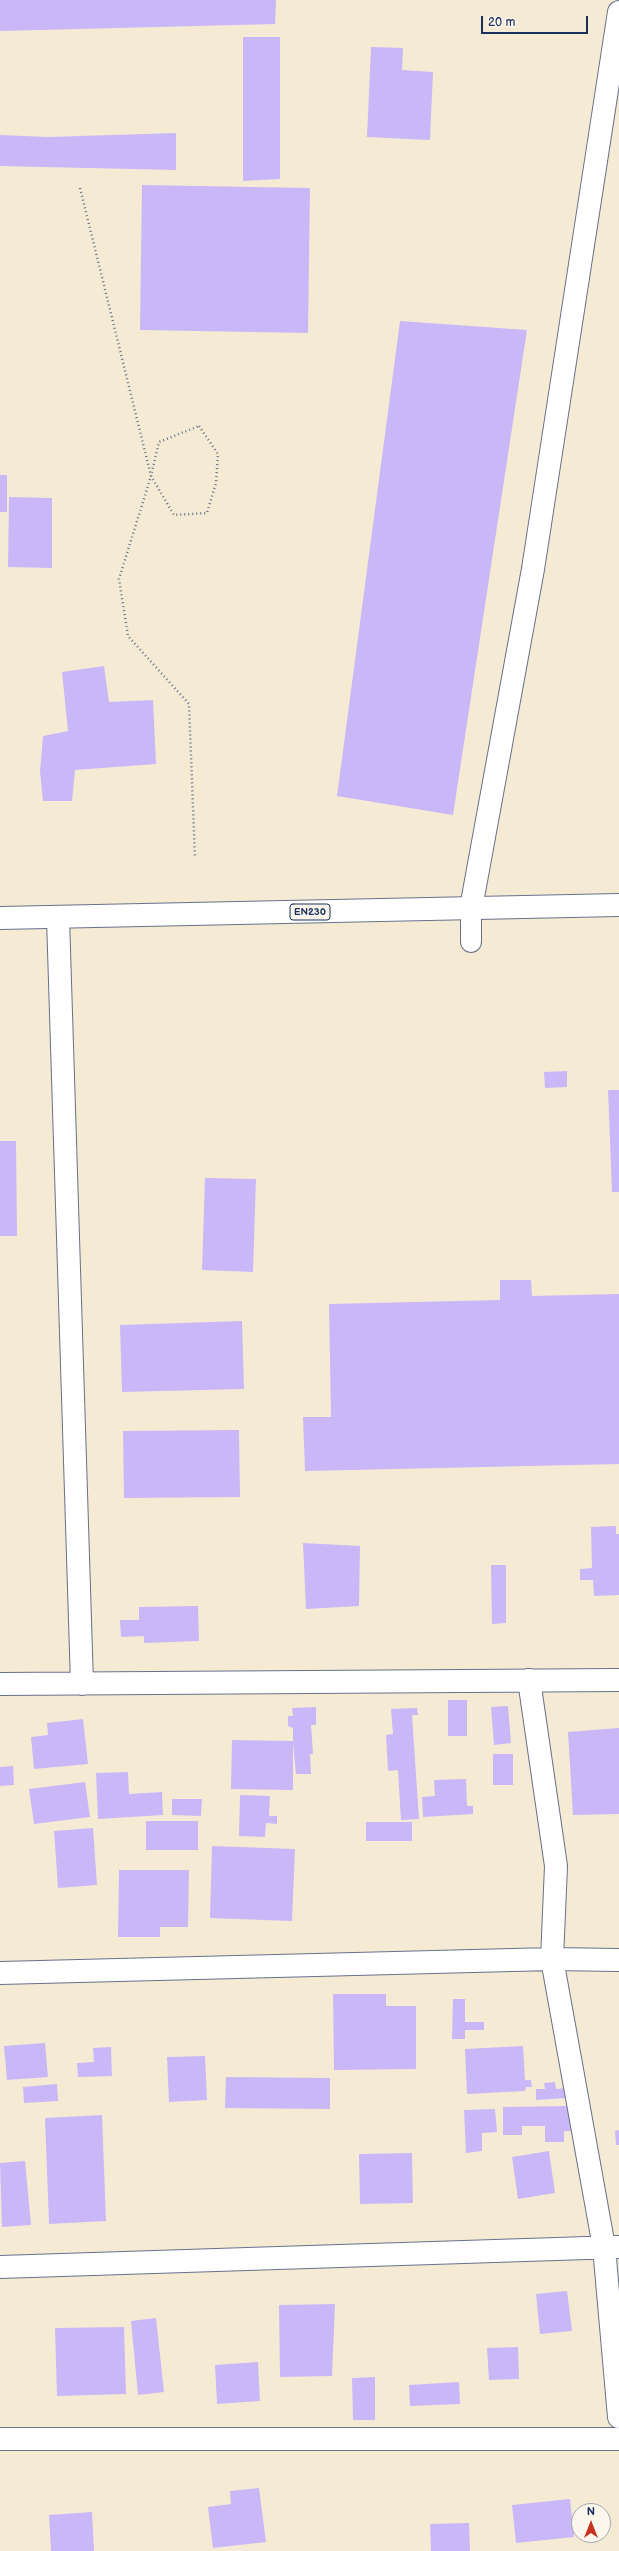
<!DOCTYPE html>
<html>
<head>
<meta charset="utf-8">
<style>
	body { margin:0 }
	#map { position:relative; width:619px; height:2551px; overflow:hidden; background:#f5ebd5; font-family:"Balsamiq Sans",sans-serif }
	canvas { display:block }
	.north { position:absolute; left:571px; top:2503px; width:40px; height:40px; box-sizing:border-box; background:#fbf7ec; border:1px solid #a1a7b3; border-radius:50%; rotate:0deg; font-size:11px; font-weight:700; line-height:16px; text-align:center; color:#1b2f5e }
	.north::after { content:''; display:block; margin:auto; width:14px; height:18px; background:#c8321e; clip-path:polygon(50% 0,100% 100%,50% 72%,0 100%) }
	.scale { position:absolute; left:481px; top:16px; width:107px; height:18px; box-sizing:border-box; border:2px solid #1b2f5e; border-top:0; padding-left:5px; font-size:12px; line-height:14px; white-space:nowrap; color:#1b2f5e; -webkit-text-stroke:3px #fbf7ec; paint-order:stroke }
</style>
</head>
<body>
<div id="map">
<canvas width="619" height="2551"></canvas>
<div class="north">N</div>
<div class="scale">20 m</div>
</div>
<script>
const ctx = document.querySelector('canvas').getContext('2d');
ctx.lineJoin = 'round';
function paint(path, color) { ctx.fillStyle = color; ctx.fill(path, 'evenodd'); }
const shape = rows => new Path2D(rows.map(r => 'M' + r).join(''));
function stroke(path, color, width, dash) { ctx.strokeStyle = color; ctx.lineWidth = width; ctx.lineCap = dash ? 'butt' : 'round'; ctx.setLineDash(dash || []); ctx.stroke(path); }
function drawText(font, color, halo, rows, align = 'center') {
  ctx.font = font + ' "Balsamiq Sans",sans-serif'; ctx.lineWidth = 3.5; ctx.setLineDash([]); ctx.textBaseline = 'middle'; ctx.strokeStyle = halo; ctx.fillStyle = color; for (const [text, x, y, turn = 0] of rows) {
    ctx.save(); ctx.translate(x, y); ctx.rotate((+turn || 0) * Math.PI / 180); ctx.textAlign = isNaN(turn) ? turn : align; if (halo) ctx.strokeText(text, 0, 0); ctx.fillText(text, 0, 0); ctx.restore();
  }
}
const building = shape([
	[0,0,276,0,275,24,0,31],
	[243,37,280,37,280,179,243,181],
	[371,47,403,48,402,70,433,72,430,140,367,137],
	[176,133,176,170,0,166,0,135,48,137],
	[142,185,310,188,308,333,140,330],
	[400,321,527,330,453,815,337,796],
	[0,475,7,475,7,512,0,512],
	[9,497,52,498,52,568,8,567],
	[104,666,109,702,153,700,156,764,75,770,72,801,43,801,40,771,43,736,68,731,62,672],
	[567,1071,567,1087,545,1088,544,1072],
	[608,1090,619,1090,619,1192,612,1192],
	[0,1141,16,1141,17,1236,0,1236],
	[205,1178,256,1179,253,1272,202,1270],
	[500,1280,531,1280,532,1296,619,1294,619,1464,305,1471,303,1417,331,1417,329,1304,500,1300],
	[242,1321,244,1389,122,1392,120,1325],
	[239,1430,240,1497,124,1498,123,1431],
	[616,1526,616,1534,619,1534,619,1595,594,1596,593,1580,580,1580,580,1569,592,1568,591,1527],
	[303,1543,360,1546,359,1606,306,1609],
	[491,1565,506,1565,506,1623,492,1624],
	[198,1606,199,1641,144,1643,144,1636,121,1637,120,1620,139,1620,139,1607],
	[448,1700,467,1700,467,1736,448,1736],
	[508,1706,511,1743,494,1745,491,1707],
	[316,1707,316,1725,311,1725,313,1754,310,1754,311,1774,296,1774,293,1743,293,1790,231,1789,232,1740,293,1741,293,1728,288,1726,288,1716,293,1716,292,1708],
	[417,1708,418,1715,412,1715,419,1819,401,1820,398,1770,388,1771,386,1735,393,1734,391,1709],
	[83,1719,88,1764,34,1769,31,1737,48,1735,47,1723],
	[619,1728,619,1814,573,1815,568,1732],
	[493,1754,513,1754,513,1785,493,1785],
	[13,1766,14,1785,0,1786,0,1767],
	[128,1772,129,1794,162,1792,163,1815,98,1819,96,1773],
	[466,1779,467,1806,473,1806,473,1814,423,1817,422,1797,435,1796,434,1780],
	[85,1782,90,1817,34,1824,29,1789],
	[240,1795,270,1796,269,1816,277,1816,277,1824,266,1823,265,1837,239,1836],
	[172,1799,202,1799,201,1816,172,1815],
	[146,1821,198,1821,198,1850,146,1850],
	[366,1822,412,1822,412,1841,366,1841],
	[93,1828,97,1885,58,1888,54,1831],
	[212,1846,295,1849,292,1921,210,1918],
	[119,1870,189,1870,188,1927,160,1927,160,1937,118,1937],
	[333,1994,386,1994,386,2006,416,2006,416,2069,334,2070],
	[453,1999,465,1999,465,2022,484,2022,484,2030,465,2030,465,2039,452,2039],
	[45,2043,48,2077,7,2080,4,2046],
	[523,2046,525,2080,531,2080,532,2087,526,2087,525,2091,467,2094,465,2049],
	[111,2047,112,2076,78,2077,77,2063,94,2062,93,2048],
	[205,2056,207,2100,169,2102,167,2057],
	[226,2077,330,2078,330,2109,225,2108],
	[555,2082,556,2089,567,2088,567,2098,536,2100,536,2089,545,2089,544,2083],
	[57,2084,58,2101,24,2103,23,2087],
	[571,2106,571,2131,564,2131,564,2142,545,2142,545,2126,522,2126,522,2135,503,2135,503,2107],
	[495,2109,497,2132,482,2133,482,2151,466,2153,464,2110],
	[102,2115,106,2221,49,2224,45,2118],
	[619,2130,619,2145,616,2145,615,2131],
	[549,2151,555,2193,518,2199,512,2157],
	[412,2153,413,2203,360,2204,359,2154],
	[25,2161,31,2225,2,2227,0,2163],
	[567,2291,572,2331,540,2334,536,2294],
	[335,2304,332,2376,280,2377,279,2305],
	[156,2318,164,2392,138,2395,131,2321],
	[124,2327,126,2394,57,2396,55,2328],
	[518,2347,519,2379,489,2380,487,2348],
	[258,2362,260,2401,217,2404,215,2365],
	[375,2377,375,2420,353,2420,352,2378],
	[459,2382,460,2404,410,2406,409,2385],
	[259,2488,266,2542,213,2548,208,2507,231,2504,230,2491],
	[570,2499,574,2537,516,2543,512,2505],
	[92,2512,94,2551,51,2551,49,2515],
	[469,2523,470,2551,431,2551,430,2524]
]);
const path = shape([
	[80,188,151,476,119,579,128,636,189,704,195,858],
	[199,426,218,454,216,483,207,513,174,515,151,476,159,442,199,426]
]);
const service = shape([
	[471,908,471,942]
]);
const minor = shape([
	[471,908,533,569,619,12],
	[58,918,82,1684],
	[529,1680,556,1866,552,1959,604,2247,619,2417],
	[0,1684,619,1680],
	[0,1973,552,1959,619,1960],
	[0,2267,618,2247],
	[0,2439,619,2439]
]);
const primary = shape([
	[0,918,619,905]
]);
const shields = [
	[310,912,40]
];
const shieldNames = [
	["EN230",310,912]
];
paint(building, '#cab7f8');
stroke(service, '#677188', 22);
stroke(minor, '#677188', 24);
stroke(primary, '#677188', 24);
stroke(path, '#677188', 2.5, [1, 3]);
stroke(service, '#fff', 20);
stroke(minor, '#fff', 22);
stroke(primary, '#fff', 22);
for (const [x, y, w] of shields) { const box = new Path2D(); box.roundRect(x - w / 2, y - 8, w, 16, 3); ctx.fillStyle = '#fbf7ec'; ctx.fill(box); stroke(box, '#1b2f5e', 1); }
drawText('bold 10px', '#1b2f5e', null, shieldNames);
</script>
</body>
</html>
